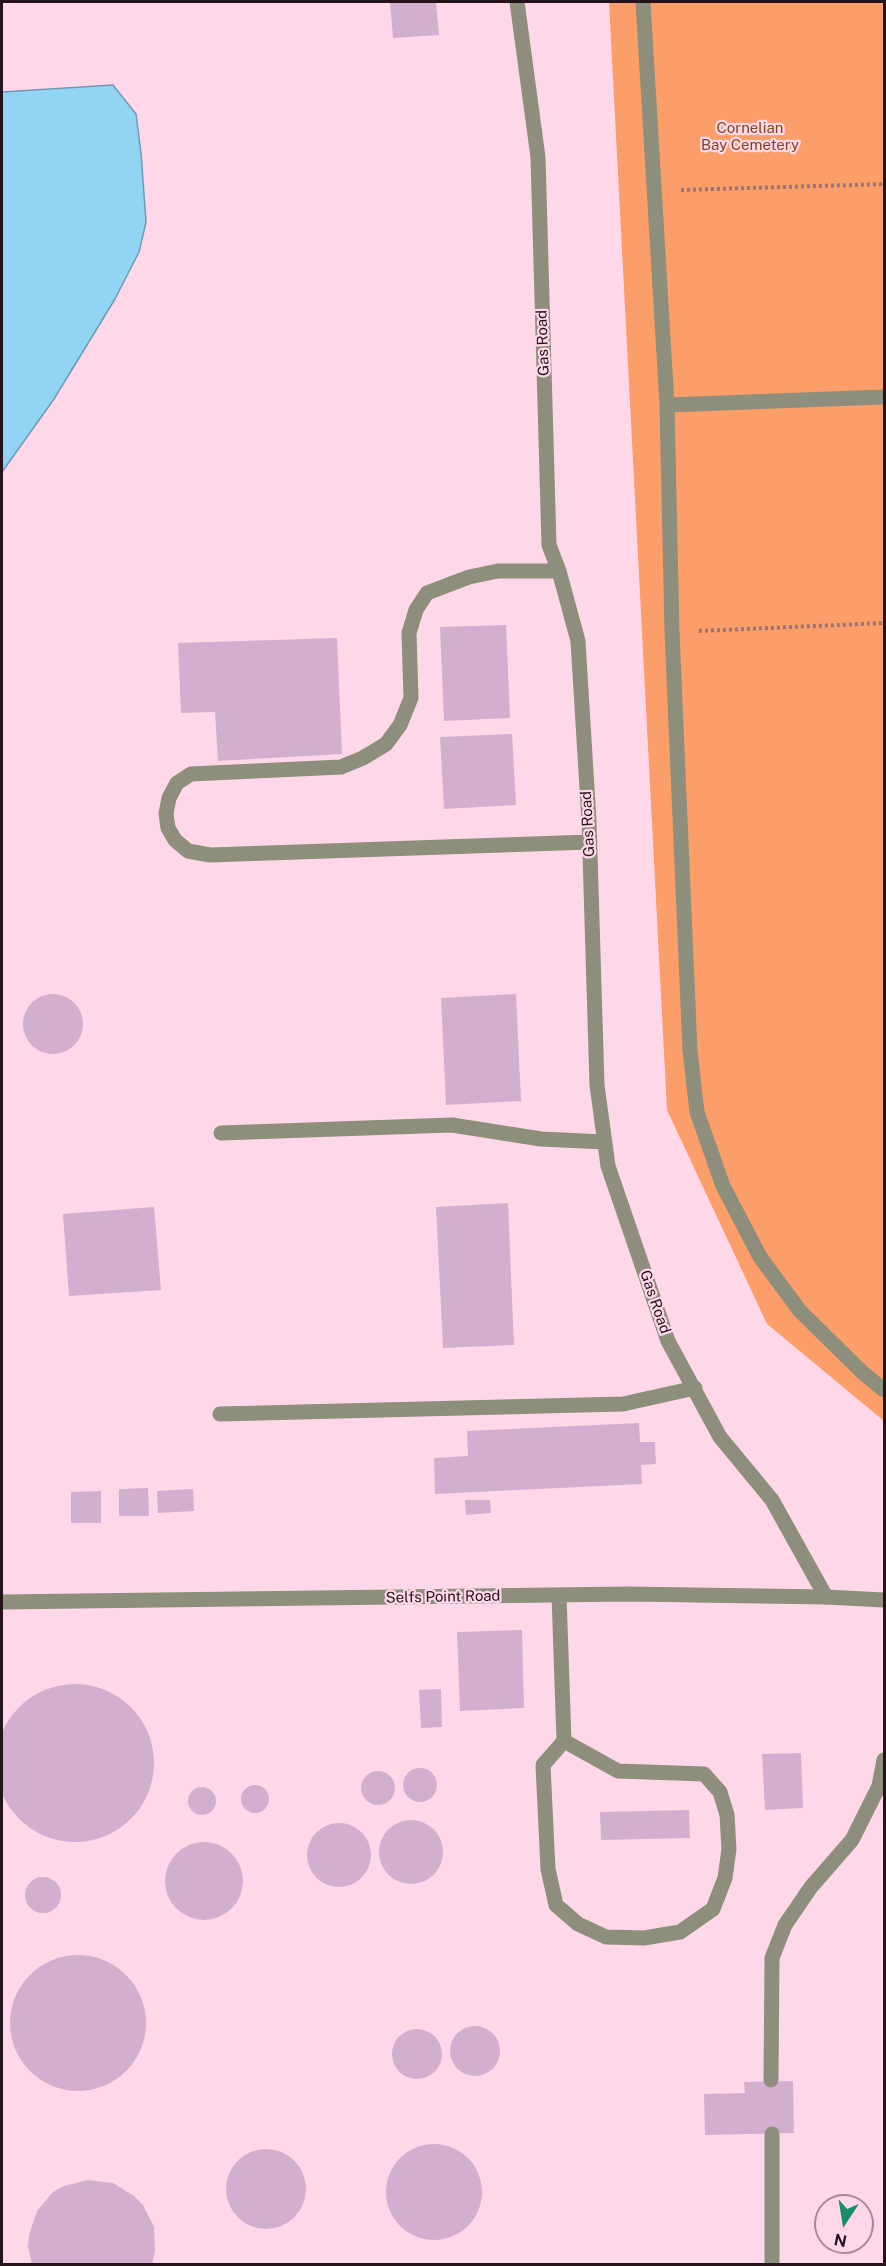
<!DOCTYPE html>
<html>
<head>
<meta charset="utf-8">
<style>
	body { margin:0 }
	#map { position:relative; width:886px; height:2266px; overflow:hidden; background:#fed8e9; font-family:"Public Sans",sans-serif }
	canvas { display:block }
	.frame { position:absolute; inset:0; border:3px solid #24131b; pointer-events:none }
	.north { position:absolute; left:814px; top:2194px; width:60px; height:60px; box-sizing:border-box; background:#fed8e9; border:2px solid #a78997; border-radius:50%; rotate:192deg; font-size:16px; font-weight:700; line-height:24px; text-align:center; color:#24131b }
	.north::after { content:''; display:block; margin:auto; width:21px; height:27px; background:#198c6d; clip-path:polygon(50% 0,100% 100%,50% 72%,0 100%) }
</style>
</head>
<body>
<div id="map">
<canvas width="886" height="2266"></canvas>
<div class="frame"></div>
<div class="north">N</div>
</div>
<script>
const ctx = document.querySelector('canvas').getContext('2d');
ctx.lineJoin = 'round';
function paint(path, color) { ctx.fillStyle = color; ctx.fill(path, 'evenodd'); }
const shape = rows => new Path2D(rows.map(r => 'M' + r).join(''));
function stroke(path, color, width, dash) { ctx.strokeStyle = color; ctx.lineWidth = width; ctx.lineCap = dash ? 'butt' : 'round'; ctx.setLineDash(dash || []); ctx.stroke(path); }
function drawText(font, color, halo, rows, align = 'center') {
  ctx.font = font + ' "Public Sans",sans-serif'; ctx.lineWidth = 4.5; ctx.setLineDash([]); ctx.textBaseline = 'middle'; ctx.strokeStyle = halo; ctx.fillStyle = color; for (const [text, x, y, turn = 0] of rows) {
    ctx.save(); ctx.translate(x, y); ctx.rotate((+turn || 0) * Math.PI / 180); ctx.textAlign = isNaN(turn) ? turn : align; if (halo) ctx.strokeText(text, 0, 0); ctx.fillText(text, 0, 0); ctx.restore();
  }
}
const green = shape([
	[609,2,884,2,884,1421,767,1324,667,1110]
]);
const water = shape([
	[113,85,136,114,141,153,146,222,139,252,115,299,54,399,2,472,2,92,113,85]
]);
const building = shape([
	[390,2,436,2,439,35,393,38],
	[506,625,510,718,444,721,440,627],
	[337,638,342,754,218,761,215,712,181,713,178,643],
	[512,734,516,805,444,809,440,737],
	[516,994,521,1101,446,1105,441,998],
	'23 1024a30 30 0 1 1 60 0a30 30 0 1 1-60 0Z',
	[508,1203,514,1345,443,1348,436,1207],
	[154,1207,161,1290,69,1296,63,1214],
	[639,1423,640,1442,655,1442,656,1464,641,1465,642,1484,435,1494,434,1458,468,1456,467,1431],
	[148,1488,149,1516,119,1516,119,1489],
	[193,1489,194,1511,158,1513,157,1491],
	[101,1491,101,1523,71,1523,71,1492],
	[465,1500,490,1500,491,1513,466,1515],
	[522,1630,524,1708,460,1711,457,1632],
	'-4 1763a79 79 0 1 1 158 0a79 79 0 1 1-158 0Z',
	[441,1689,442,1727,421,1728,419,1690],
	[801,1753,803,1808,765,1810,762,1754],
	'403 1785a17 17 0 1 1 34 0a17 17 0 1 1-34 0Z',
	'361 1788a17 17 0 1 1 34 0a17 17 0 1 1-34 0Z',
	'241 1799a14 14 0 1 1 28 0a14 14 0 1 1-28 0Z',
	'188 1801a14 14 0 1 1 28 0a14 14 0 1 1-28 0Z',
	[689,1810,690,1838,601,1840,600,1812],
	'379 1852a32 32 0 1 1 64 0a32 32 0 1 1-64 0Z',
	'307 1855a32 32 0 1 1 64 0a32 32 0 1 1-64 0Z',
	'165 1881a39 39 0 1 1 78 0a39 39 0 1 1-78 0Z',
	'25 1895a18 18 0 1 1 36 0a18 18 0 1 1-36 0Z',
	'10 2023a68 68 0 1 1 136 0a68 68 0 1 1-136 0Z',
	'450 2051a25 25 0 1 1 50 0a25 25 0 1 1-50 0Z',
	'392 2054a25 25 0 1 1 50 0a25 25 0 1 1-50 0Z',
	[793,2081,794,2133,705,2135,704,2094,745,2093,744,2082],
	'386 2192a48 48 0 1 1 96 0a48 48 0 1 1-96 0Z',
	'226 2189a40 40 0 1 1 80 0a40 40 0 1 1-80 0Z',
	[88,2180,113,2183,134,2196,143,2205,154,2227,155,2252,152,2264,32,2264,28,2247,29,2235,37,2211,53,2192,64,2186]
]);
const path = shape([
	[681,190,884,184],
	[699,631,884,623]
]);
const lane = shape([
	[643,2,667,405,672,632,690,1051,697,1112,723,1186,760,1257,800,1311,863,1373,884,1390],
	[667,405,884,397],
	[559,571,498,571,469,577,427,593,416,610,409,633,411,698,400,725,386,744,363,758,341,767,191,774,177,783,169,798,166,814,168,828,175,840,188,851,210,855,590,842],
	[221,1133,452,1125,541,1139,605,1142],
	[220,1414,623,1404,695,1388],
	[559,1595,564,1741,618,1771,704,1774,720,1792,727,1815,729,1849,725,1878,713,1909,680,1932,644,1938,606,1937,578,1924,556,1905,548,1869,543,1765,564,1741],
	[2,1602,629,1594,826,1597,772,1500,720,1437,668,1341,608,1166,597,1085,589,821,578,641,559,571,549,545,538,157,517,2],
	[771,2080,772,1958,785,1925,811,1887,852,1840,879,1786,884,1760],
	[772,2134,772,2264]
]);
const street = shape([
	[826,1597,884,1600]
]);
const parkNames = [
	["Cornelian",750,128],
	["Bay Cemetery",750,145]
];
const streetNames = [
	["Gas Road",543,343,-92],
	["Gas Road",588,824,-93],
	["Gas Road",655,1302,71],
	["Selfs Point Road",443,1597,-1]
];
paint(green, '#fc9e69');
paint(water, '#92d4f3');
stroke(water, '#719ab2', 1.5);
paint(building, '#d2afcf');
stroke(path, '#927683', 4, [3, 3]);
stroke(lane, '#8e8e7c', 15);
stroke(street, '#8e8e7c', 15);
drawText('15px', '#81441f', '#fed8e9', parkNames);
drawText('15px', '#24131b', '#fed8e9', streetNames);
</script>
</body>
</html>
